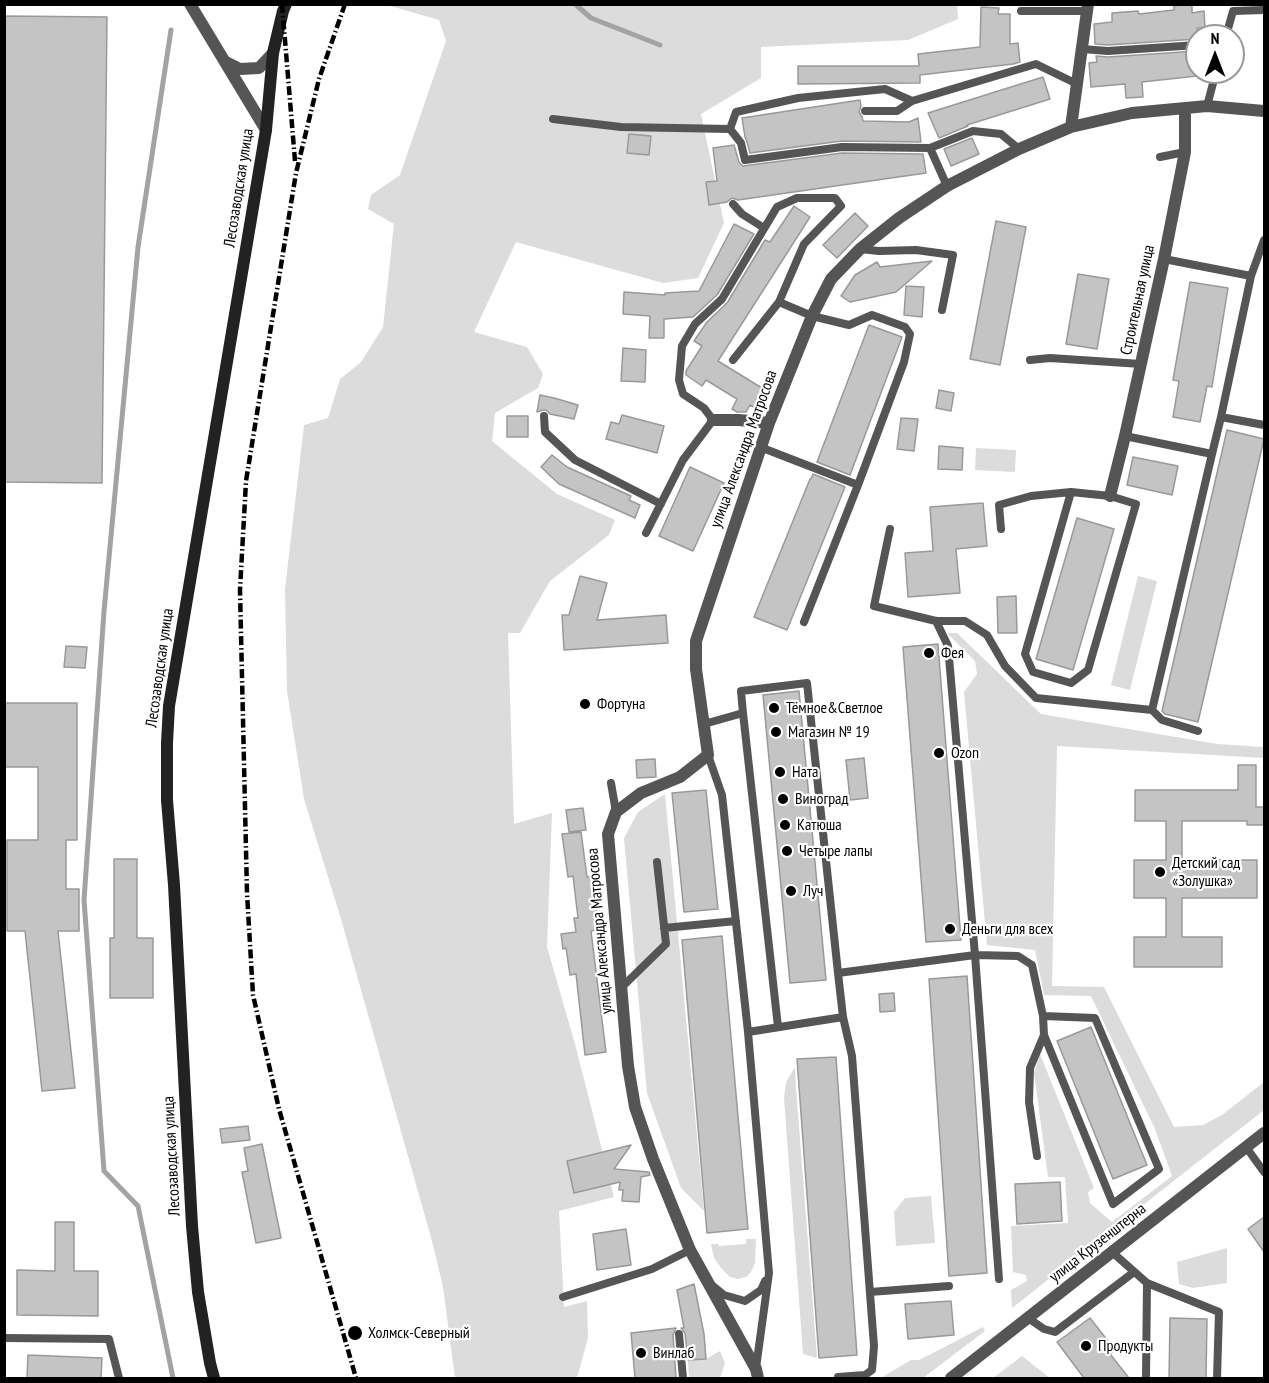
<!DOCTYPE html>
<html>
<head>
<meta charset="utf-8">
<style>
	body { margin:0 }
	#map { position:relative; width:1269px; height:1383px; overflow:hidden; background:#fff; font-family:"PT Sans Narrow",sans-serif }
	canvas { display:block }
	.frame { position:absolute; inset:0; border:6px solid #000; pointer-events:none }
	.north { position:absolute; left:1185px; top:24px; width:60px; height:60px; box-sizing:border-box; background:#fff; border:2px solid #999; border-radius:50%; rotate:0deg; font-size:16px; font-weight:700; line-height:24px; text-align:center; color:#000 }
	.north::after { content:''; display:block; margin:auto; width:21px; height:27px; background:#000; clip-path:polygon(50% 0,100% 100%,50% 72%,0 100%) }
</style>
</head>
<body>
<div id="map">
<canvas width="1269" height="1383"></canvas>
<div class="frame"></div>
<div class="north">N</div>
</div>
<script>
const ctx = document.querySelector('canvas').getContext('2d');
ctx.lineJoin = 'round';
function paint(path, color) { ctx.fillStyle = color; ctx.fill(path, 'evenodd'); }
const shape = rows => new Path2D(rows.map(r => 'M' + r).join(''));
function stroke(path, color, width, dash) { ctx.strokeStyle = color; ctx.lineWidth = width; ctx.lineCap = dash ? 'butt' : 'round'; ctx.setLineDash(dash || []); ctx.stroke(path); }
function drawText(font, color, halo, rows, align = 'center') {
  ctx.font = font + ' "PT Sans Narrow",sans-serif'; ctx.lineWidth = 4.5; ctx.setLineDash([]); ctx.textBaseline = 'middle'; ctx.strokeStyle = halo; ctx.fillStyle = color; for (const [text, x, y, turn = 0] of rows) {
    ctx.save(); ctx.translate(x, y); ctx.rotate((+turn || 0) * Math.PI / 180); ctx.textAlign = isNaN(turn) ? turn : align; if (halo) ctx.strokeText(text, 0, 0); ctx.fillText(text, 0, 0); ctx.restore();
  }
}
const green = shape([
	[387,5,957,5,958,19,908,40,761,47,761,78,701,114,724,223,698,278,663,283,516,242,474,332,527,347,543,374,538,388,495,413,492,441,557,494,615,520,609,535,550,581,520,633,508,633,514,824,552,813,547,947,575,1044,614,1197,559,1211,564,1307,587,1301,588,1338,577,1378,455,1378,443,1287,432,1241,341,919,304,799,287,691,285,589,304,425,328,418,340,379,361,362,383,327,394,224,368,209,371,195,400,175,446,41,439,20],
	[976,448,1016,450,1015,472,975,470],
	[1138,576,1157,581,1130,690,1111,685],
	[947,633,957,633,1041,714,1217,744,1264,747,1264,758,1057,746,1052,986,1104,987,1174,1127,1203,1125,1222,1115,1264,1082,1264,1110,1012,1308,1011,1290,1027,1281,1026,1275,1013,1272,1011,1226,1068,1223,1065,1177,1048,1177,1034,1073,1040,1054,1094,1188,1088,1192,1090,1203,1112,1222,1172,1176,1155,1129,1091,996,1044,995,1035,950,987,945,964,692,977,674,975,661],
	[665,794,704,1211,681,1188,647,1093,624,838,638,812],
	[795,1067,796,1088,817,1358,803,1354,784,1098,786,1082],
	[931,1196,935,1243,896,1246,894,1212,905,1198],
	[746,1239,756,1239,755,1263,751,1272,746,1277,738,1279,730,1277,721,1268,714,1258,711,1244,719,1244,719,1246,746,1244],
	[1227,1248,1227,1283,1193,1288,1179,1284,1177,1262],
	[983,1327,985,1331,923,1378,885,1378,884,1376,911,1360,919,1360,931,1354],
	[720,1351,725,1363,720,1378,689,1378,688,1360,706,1359],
	[1022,1356,1050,1378,993,1378]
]);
const stream = shape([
	[575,4,591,18,660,45],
	[171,30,138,247,104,611,84,900,104,1171,138,1206,173,1378]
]);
const building = shape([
	[1192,4,1192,13,1204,11,1205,28,1197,28,1197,39,1108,45,1095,44,1094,24,1112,22,1112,13,1138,11,1139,14,1174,10,1174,6,1192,4],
	[981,7,999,8,998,14,1010,14,1010,44,1018,43,1020,62,1013,64,920,75,920,83,798,84,798,66,919,66,918,54,980,47,981,7],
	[4,16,107,17,102,483,4,482,4,16],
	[1197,51,1197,76,1142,82,1143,97,1126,98,1125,84,1091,87,1089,63,1097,62,1096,56,1108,57,1197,51],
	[1043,77,1050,99,967,125,968,126,939,138,928,113,1043,77],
	[860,100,861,106,859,112,862,117,863,121,909,122,918,118,921,142,842,141,750,153,747,142,745,137,742,118,860,100],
	[629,134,651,136,649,155,627,153,629,134],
	[972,138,979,154,951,166,944,149,972,138],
	[734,145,739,162,743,166,842,153,923,154,926,173,738,200,732,198,727,202,709,205,706,182,717,181,713,148,734,145],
	[794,206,810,217,718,361,770,393,761,411,750,405,746,412,737,412,732,409,737,399,706,380,702,386,686,375,686,371,702,346,694,341,707,322,727,303,765,240,770,242,794,206],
	[855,213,868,226,837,258,823,245,855,213],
	[996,221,1026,227,1000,365,970,359,996,221],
	[734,224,754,234,717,295,693,317,664,319,664,338,649,338,650,316,623,314,624,292,665,295,665,293,699,291,734,224],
	[932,261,896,292,850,302,841,296,855,275,877,262,880,267,932,261],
	[1078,274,1109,279,1097,349,1066,344,1078,274],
	[1190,282,1228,288,1212,387,1207,386,1200,422,1173,417,1179,381,1173,380,1190,282],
	[906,286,924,287,922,317,904,315,906,286],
	[869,325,902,337,850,475,817,462,869,325],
	[623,348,646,350,645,382,621,381,623,348],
	[939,390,954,393,951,411,936,408,939,390],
	[540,395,554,398,578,405,574,419,550,414,546,410,543,410,537,412,540,395],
	[622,415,664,426,657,453,606,439,611,422,619,424,622,415],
	[507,416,528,416,528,437,507,437,507,416],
	[901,418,918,419,914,451,897,449,901,418],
	[1227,430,1264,439,1198,722,1165,714,1162,711,1227,430],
	[939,446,963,448,962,470,938,469,939,446],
	[552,455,567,467,631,496,629,500,640,505,635,518,559,484,541,467,552,455],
	[1133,457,1178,466,1172,495,1127,485,1133,457],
	[690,467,724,483,693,551,659,536,690,467],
	[813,474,845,487,787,630,754,617,810,479,811,479,813,474],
	[983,503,987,546,956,549,960,593,908,597,905,553,933,551,930,507,983,503],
	[1077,518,1114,529,1073,670,1036,659,1077,518],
	[580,576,607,583,597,620,666,615,668,643,564,650,562,615,569,615,580,576],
	[1016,596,1017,633,998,633,997,597,1016,596],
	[938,644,961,940,926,942,903,647,938,644],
	[66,646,87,647,85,668,64,667,66,646],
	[799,691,826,980,790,983,763,695,799,691],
	[4,703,77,703,77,840,66,840,66,889,79,889,79,931,58,931,75,1088,42,1091,25,931,7,931,7,840,38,840,38,767,4,767,4,703],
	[864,758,868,798,850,800,846,760,864,758],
	[655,759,656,777,637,778,636,760,655,759],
	[1238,765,1256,765,1256,807,1264,807,1264,825,1247,825,1247,821,1182,821,1182,860,1257,860,1257,898,1182,898,1182,937,1222,937,1222,967,1134,967,1134,937,1166,937,1166,898,1134,898,1134,860,1166,860,1166,821,1135,821,1135,790,1238,790,1238,765],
	[706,790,718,909,684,912,672,793,706,790],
	[583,808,586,830,569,832,566,810,583,808],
	[581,832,587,877,596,876,598,892,595,893,597,916,595,916,597,930,591,931,606,1052,585,1055,576,974,570,975,566,948,563,949,561,934,576,932,574,918,578,918,573,876,568,877,562,834,581,832],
	[114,859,137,859,137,938,153,938,153,998,110,998,110,938,114,938,114,859],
	[722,936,748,1229,707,1233,682,940,722,936],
	[967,976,987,1273,949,1276,929,979,967,976],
	[894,993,895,1011,880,1012,879,994,894,993],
	[1091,1027,1147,1165,1113,1179,1057,1041,1091,1027],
	[836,1057,857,1355,819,1358,797,1059,836,1057],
	[248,1126,250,1140,222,1143,220,1129,248,1126],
	[262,1144,281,1238,256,1243,242,1172,248,1171,244,1148,262,1144],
	[631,1145,614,1169,649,1172,650,1175,641,1177,639,1202,622,1201,623,1190,619,1190,620,1182,574,1193,567,1161,631,1145],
	[1060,1182,1062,1221,1017,1224,1015,1184,1060,1182],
	[1264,1217,1264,1252,1248,1229,1264,1217],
	[55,1222,74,1222,74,1271,98,1271,98,1316,17,1315,17,1270,55,1271,55,1222],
	[626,1229,631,1265,597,1270,593,1234,626,1229],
	[694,1284,704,1334,706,1359,688,1360,685,1333,681,1328,684,1328,677,1290,694,1284],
	[951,1301,954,1335,908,1339,905,1304,951,1301],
	[1090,1318,1115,1350,1110,1354,1129,1378,1084,1378,1057,1342,1090,1318],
	[1170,1318,1207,1319,1206,1378,1169,1378,1170,1318],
	[676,1328,673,1335,676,1378,635,1378,631,1333,676,1328],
	[28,1355,102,1358,101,1378,27,1378,28,1355]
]);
const service = shape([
	[1021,11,1088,11],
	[1226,36,1233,11,1264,10],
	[1082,49,1108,51,1197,45],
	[1207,106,1216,72],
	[865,111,897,111,912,101,1036,64,1077,84],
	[553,119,621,127,730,129,736,112,798,98,885,89,912,101],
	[730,129,741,143,745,160,842,147,930,148,973,131,1001,134,1019,149],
	[930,148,947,186],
	[1160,157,1185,152],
	[733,204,742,214,764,228],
	[860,249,879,251,916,250,953,255,942,310],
	[1164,259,1251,276,1221,417],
	[1251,276,1264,240],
	[1030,360,1050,358,1141,364],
	[544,416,545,432,575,460,661,504],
	[1125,436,1212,454,1221,417,1264,425],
	[760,447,858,485,904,362,910,334,905,327,872,315,849,325,812,316,779,302],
	[890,529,874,606,936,621,965,621,987,635,1005,666,1036,698,1152,710,1212,454],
	[1001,529,999,505,1031,496,1071,492,1110,496,1136,504,1088,670,1071,683,1033,672,1025,654,1071,492],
	[646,533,683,460,713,420,704,408,683,394,679,380,682,346,695,324,722,299,777,207,797,198,835,198,841,206,804,244,779,302,733,360],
	[804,622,858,485],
	[1152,710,1162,720,1198,731],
	[743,713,741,691,807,683,838,973],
	[704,724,743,713,778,1027],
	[708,755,722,795,748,1032,769,1273,756,1368],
	[611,783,616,812],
	[664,928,736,921],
	[621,988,666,944,657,862],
	[1043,1016,1095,1018,1159,1169,1113,1204,1044,1035],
	[748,1032,843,1017,838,973,975,955,948,646,936,621],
	[1246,1147,1264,1172],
	[1112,1252,1147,1283,1219,1312,1217,1378],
	[999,1279,975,955,1018,956,1032,965,1043,1016,1044,1035,1030,1068,1029,1102,1037,1156],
	[713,1286,724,1295,745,1301,761,1290,765,1281],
	[870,1292,949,1286],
	[563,1297,652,1269,690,1250],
	[1028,1318,1044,1329,1055,1332,1134,1272],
	[679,1334,683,1378],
	[4,1338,109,1339,119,1378],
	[838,1377,865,1375,872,1370,874,1346,852,1056,843,1017],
	[1146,1378,1147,1283]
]);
const minor = shape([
	[190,4,266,130],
	[226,62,240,69,259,68,273,53],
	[1071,127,1088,4],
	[713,420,739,420,769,423],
	[1110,496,1125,436,1164,259,1185,152,1185,109],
	[758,1378,756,1369,690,1250,653,1159,635,1107,628,1066,608,834,616,812,641,793,680,777,708,755,696,669,696,641,769,423,812,316,831,279,860,249,899,218,947,186,1019,149,1071,127,1132,113,1207,106,1264,111]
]);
const tertiary = shape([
	[951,1378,1264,1133]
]);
const secondary = shape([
	[214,1378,210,1363,198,1292,192,1226,174,885,167,800,167,743,169,706,266,130,273,53,283,11,286,4]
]);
const rail = shape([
	[282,4,295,161],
	[345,4,319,79,296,173,246,481,240,590,247,893,253,995,279,1109,356,1378]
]);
const markers = [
	[929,653,6,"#000"],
	[585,704,6,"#000"],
	[774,708,6,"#000"],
	[776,732,6,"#000"],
	[939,753,6,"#000"],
	[780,772,6,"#000"],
	[783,799,6,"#000"],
	[785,825,6,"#000"],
	[787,851,6,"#000"],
	[1160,872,6,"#000"],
	[791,891,6,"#000"],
	[950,929,6,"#000"],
	[355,1333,8,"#000"],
	[1086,1346,6,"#000"],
	[641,1353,6,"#000"]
];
const streetNames = [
	["Лесозаводская улица",239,188,-81],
	["Строительная улица",1138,300,-78],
	["улица Александра Матросова",744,449,-70],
	["Лесозаводская улица",160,668,-82],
	["улица Александра Матросова",600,931,-95],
	["Лесозаводская улица",172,1156,-93],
	["улица Крузенштерна",1098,1243,-38]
];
const poiNames = [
	["Фея",941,653],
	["Фортуна",597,704],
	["Тёмное&Светлое",786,708],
	["Магазин № 19",788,732],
	["Ozon",951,753],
	["Ната",792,772],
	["Виноград",795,799],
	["Катюша",797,825],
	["Четыре лапы",799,851],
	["Детский сад",1172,863],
	["«Золушка»",1172,881],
	["Луч",803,891],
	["Деньги для всех",962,929],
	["Холмск-Северный",368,1333],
	["Продукты",1098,1346],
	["Винлаб",653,1353]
];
paint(green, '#dcdcdc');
stroke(stream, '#a3a3a3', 5);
paint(building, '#c4c4c4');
stroke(building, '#999', 1.5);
stroke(service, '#555', 8);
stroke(minor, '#555', 12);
stroke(tertiary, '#555', 12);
stroke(secondary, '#222', 12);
stroke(rail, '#000', 4.5, [9, 3, 1.5, 3]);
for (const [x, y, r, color] of markers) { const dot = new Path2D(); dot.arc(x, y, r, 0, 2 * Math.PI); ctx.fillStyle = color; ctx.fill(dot); stroke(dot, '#fff', 2); }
drawText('16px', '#000', '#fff', streetNames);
drawText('16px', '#000', '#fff', poiNames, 'left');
</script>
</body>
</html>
